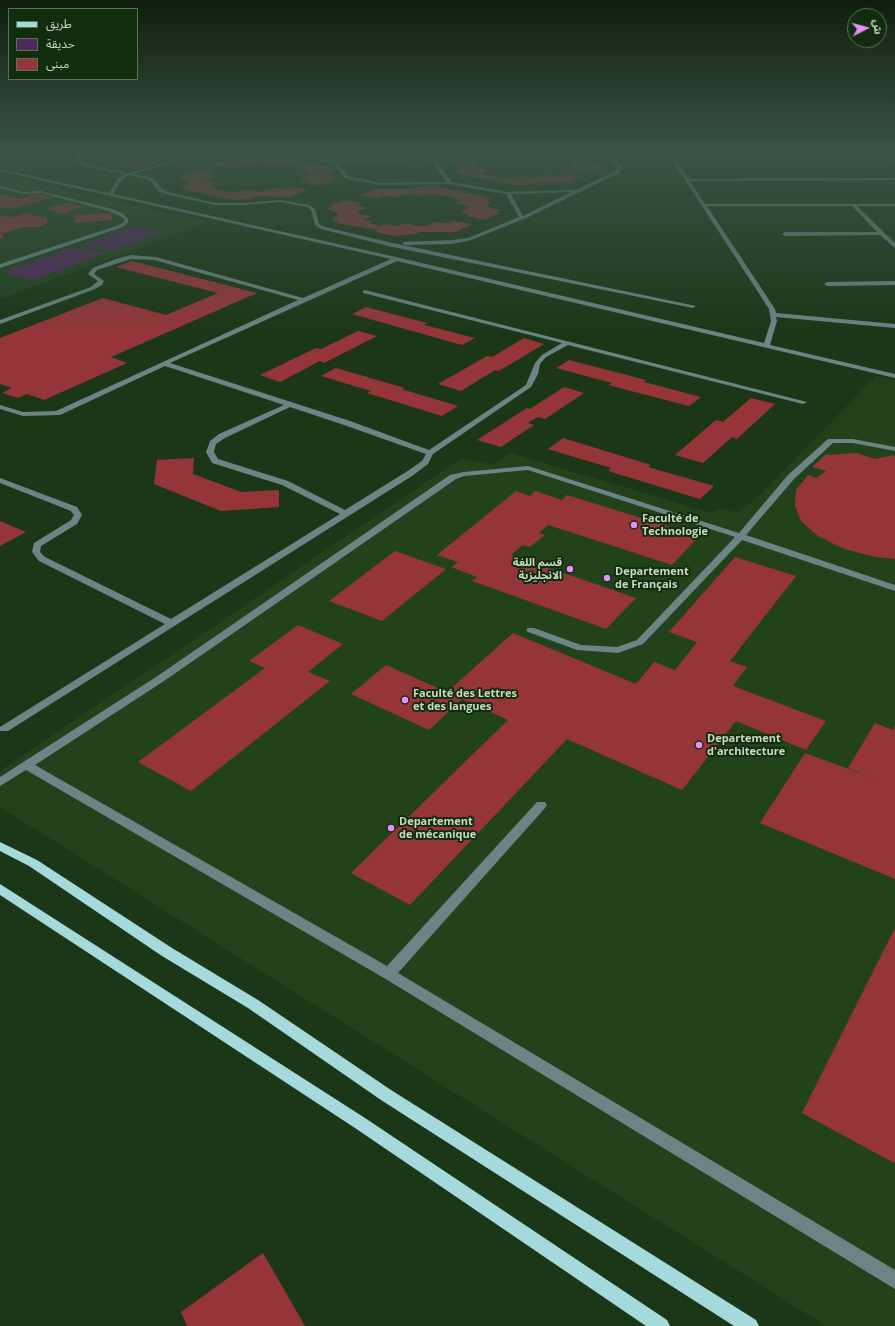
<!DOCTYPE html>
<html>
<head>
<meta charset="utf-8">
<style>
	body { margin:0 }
	#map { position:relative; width:895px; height:1326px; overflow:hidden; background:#1c3717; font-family:"Open Sans","Noto Sans Arabic",sans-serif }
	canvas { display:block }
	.legend { position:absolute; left:8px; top:8px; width:130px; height:72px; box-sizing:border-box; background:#122d0d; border:1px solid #5c7257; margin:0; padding:5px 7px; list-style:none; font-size:12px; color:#cadac6 }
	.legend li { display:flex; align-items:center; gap:8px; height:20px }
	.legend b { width:20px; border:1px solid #5c7257 }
	.north { position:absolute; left:847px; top:8px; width:40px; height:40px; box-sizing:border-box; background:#122d0d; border:1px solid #5c7257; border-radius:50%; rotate:84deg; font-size:11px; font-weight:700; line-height:16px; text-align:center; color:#cadac6 }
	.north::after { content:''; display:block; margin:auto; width:14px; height:18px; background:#ea8dfd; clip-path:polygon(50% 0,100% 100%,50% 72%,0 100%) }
</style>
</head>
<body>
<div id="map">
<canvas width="895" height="1326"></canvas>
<ul class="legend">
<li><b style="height:5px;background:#a5dadc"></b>طريق</li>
<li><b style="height:11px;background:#502859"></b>حديقة</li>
<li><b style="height:11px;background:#95353a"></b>مبنى</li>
</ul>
<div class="north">ش</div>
</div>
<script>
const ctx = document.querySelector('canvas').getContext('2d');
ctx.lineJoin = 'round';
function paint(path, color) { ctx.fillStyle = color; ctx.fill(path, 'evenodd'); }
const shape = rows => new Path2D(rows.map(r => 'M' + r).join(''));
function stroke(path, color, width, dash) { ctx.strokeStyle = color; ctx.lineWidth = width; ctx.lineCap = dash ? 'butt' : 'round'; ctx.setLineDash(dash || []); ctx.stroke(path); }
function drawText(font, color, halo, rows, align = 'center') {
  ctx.font = font + ' "Open Sans","Noto Sans Arabic",sans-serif'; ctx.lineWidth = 4; ctx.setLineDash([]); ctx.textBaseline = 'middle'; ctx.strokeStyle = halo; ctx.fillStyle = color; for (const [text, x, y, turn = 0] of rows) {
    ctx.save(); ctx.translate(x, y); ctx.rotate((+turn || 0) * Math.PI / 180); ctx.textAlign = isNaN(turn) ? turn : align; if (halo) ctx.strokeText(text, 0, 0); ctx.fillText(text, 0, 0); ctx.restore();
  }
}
const built = shape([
	[0,176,207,222,0,299],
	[876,376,895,380,895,1326,826,1326,0,807,0,771,462,458,492,465,510,453,711,513,719,508,738,513,761,494]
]);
const green = shape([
	[134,226,162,232,111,251,81,245],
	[76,247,105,253,34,280,3,272]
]);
const building = shape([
	[168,149,203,149,135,169,116,165,128,162,106,157,134,150,152,153],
	[483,149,548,149,570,152,591,156,589,157,592,158,588,160,590,162,602,165,598,167,601,167,590,172,568,167,570,166,566,166,574,163,571,162,573,161,560,159,565,157,556,155,559,154,517,152,488,155,473,153],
	[275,157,330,167,327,168,334,169,329,170,333,171,327,173,328,175,338,178,320,186,305,183,308,182,302,180,303,180,300,179,310,174,299,172,306,169,298,168,302,166,278,164,271,166,260,164,227,168,213,165,230,159,261,160],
	[460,157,477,160,474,161,483,163,475,166,478,167,476,168,489,170,483,173,500,178,515,178,520,176,533,178,547,175,560,176,564,174,581,177,569,183,536,182,531,185,514,185,455,173,459,172,455,171,460,169,458,167,447,164],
	[197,169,212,172,208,173,216,176,205,181,217,183,209,186,217,188,213,189,223,191,238,192,245,189,257,192,274,188,286,189,292,187,308,190,290,197,257,196,250,199,232,200,183,189,186,188,180,187,184,185,181,185,187,183,188,180,178,177],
	[423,186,433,186,487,197,485,198,492,199,488,201,492,202,487,204,488,207,501,210,496,213,499,213,485,220,467,216,470,214,462,213,464,212,461,211,470,207,467,207,469,206,455,203,462,200,453,198,456,197,429,194,424,196,410,194,395,197,382,196,376,198,360,195,377,189,409,189],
	[38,193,53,197,12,209,0,207,0,194,21,199],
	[344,200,361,203,357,205,367,208,357,212,360,212,357,214,371,216,363,220,373,221,369,223,381,226,384,224,398,226,404,223,418,226,426,226,435,222,448,223,454,221,472,224,456,232,420,232,414,234,394,236,375,232,378,230,336,223,339,222,332,220,336,219,333,218,338,215,338,213,327,209,332,206,329,206],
	[67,203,85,206,62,214,45,209],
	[25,213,47,218,47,224,39,227,23,227,2,234,3,238,0,239,0,215,15,217],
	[112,213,113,220,75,223,74,215],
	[132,261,257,293,111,357,127,363,44,400,27,394,18,398,2,393,12,388,0,384,0,338,103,298,166,315,218,293,116,267],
	[366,307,427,323,424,325,475,338,462,345,352,314],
	[358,331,377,336,324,363,320,361,280,382,260,375,316,348,321,349],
	[524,338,544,344,499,371,495,370,461,391,438,384,487,356,492,357],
	[569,360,646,380,644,382,701,397,689,406,608,385,612,383,556,368],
	[336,368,405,388,401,389,458,406,442,416,367,393,371,391,321,376],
	[564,387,584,393,545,419,538,417,528,423,534,425,501,447,477,440,527,408,530,409],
	[751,398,775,404,737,439,732,437,703,463,675,455,716,420,723,422],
	[563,438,651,465,648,467,714,486,700,499,608,471,611,468,548,449],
	[857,453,875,459,893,455,895,457,895,559,876,557,844,549,818,536,801,521,795,506,796,490,808,475,816,478,826,471,812,467,825,455],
	[194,458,193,474,241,492,279,490,279,507,221,511,154,484,157,460],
	[516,491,530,496,535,491,562,500,567,495,699,536,672,565,548,525,539,533,545,535,530,547,523,545,511,555,636,598,606,629,472,581,477,577,451,567,458,562,437,555],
	[0,521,26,532,0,546],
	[395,551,446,569,382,621,329,601],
	[735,557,796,576,730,661,747,667,733,686,826,721,806,750,736,721,682,790,567,739,410,905,351,873,508,720,462,699,429,730,351,694,386,665,447,692,513,633,636,684,654,662,675,670,697,642,669,632],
	[298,625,343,644,308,672,330,681,191,791,138,762,265,668,249,661],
	[875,723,893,730,895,726,895,879,760,823,805,753,879,780,848,768],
	[895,928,895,1161,894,1163,802,1113],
	[263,1253,305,1326,187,1326,181,1312]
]);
const minor = shape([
	[74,149,78,149,82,160,87,164,127,173,217,149,133,174,149,177,156,181,162,189,168,192,215,203,243,203,280,200,309,205,315,209,319,224,325,227,388,242,696,306,693,308,388,246,321,229,315,225,311,210,308,207,280,202,243,205,215,205,165,194,158,191,152,183,146,179,128,175,122,180,113,194,396,257,764,343,771,321,769,309,665,149,669,149,674,156,881,155,875,149,879,149,895,162,895,165,884,157,675,158,689,179,895,178,895,180,690,181,705,204,895,204,895,206,857,206,895,243,895,248,880,235,785,236,782,234,785,232,877,232,852,206,707,206,775,309,776,313,895,324,895,328,776,317,777,321,770,345,895,374,895,378,397,261,170,363,350,421,429,450,526,385,535,363,542,355,562,343,363,293,363,291,365,290,807,402,803,404,568,345,546,357,540,364,538,374,531,387,433,454,428,464,412,476,8,731,0,731,0,727,165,624,39,561,32,552,34,543,71,520,74,515,71,511,0,483,0,478,77,507,82,515,77,524,41,546,40,552,45,557,171,619,340,514,282,485,212,463,206,452,210,441,219,434,284,405,165,366,60,415,23,416,0,409,0,405,23,412,56,411,298,300,154,260,131,259,97,270,94,274,104,281,102,285,95,289,0,324,0,320,91,287,98,281,88,274,93,268,116,259,131,255,156,257,303,298,391,259,0,171,0,169,109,193,118,178,124,174,84,166,78,161,74,149],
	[290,407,344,425,426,454,422,461,406,472,345,510,288,481,218,459,214,452,216,444,225,438,290,407],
	[264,149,270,149,335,161,427,158,437,160,451,182,508,192,576,190,615,171,618,167,610,159,560,150,558,149,612,157,622,167,619,173,524,219,471,240,452,244,405,245,403,244,403,242,452,240,468,238,519,217,506,194,449,184,380,185,344,178,334,163,264,149],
	[427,160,433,162,446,182,380,183,348,176,338,163,427,160],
	[571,192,523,216,511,194,571,192],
	[606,149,613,149,653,156,651,157,606,149],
	[0,186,23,192,41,191,112,209,124,214,128,219,128,223,123,227,0,268,0,264,119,225,124,222,124,219,120,216,108,211,41,193,23,194,0,188,0,186],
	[895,281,895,285,827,286,824,284,827,282,895,281],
	[828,439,853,439,895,447,895,451,853,443,833,443,794,479,746,535,895,585,895,591,742,540,643,644,618,653,577,650,528,632,526,630,528,628,534,628,581,645,617,647,637,640,735,537,528,470,464,476,456,479,164,681,35,765,387,966,537,802,545,802,547,805,545,808,398,973,895,1270,895,1289,384,978,26,770,0,786,0,777,156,677,450,475,464,472,528,466,739,533,788,475,828,439]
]);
const major = shape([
	[13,149,18,149,0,154,0,152,13,149],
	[0,842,37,860,172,948,258,1000,391,1090,756,1320,759,1326,734,1326,381,1100,248,1008,162,956,29,866,0,851,0,842],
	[0,884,365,1118,667,1320,670,1326,646,1326,355,1128,0,895,0,884]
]);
const markers = [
	[634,525,4,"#ea8dfd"],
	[570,569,4,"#ea8dfd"],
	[607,578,4,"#ea8dfd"],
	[405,700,4,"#ea8dfd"],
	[699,745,4,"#ea8dfd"],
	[391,828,4,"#ea8dfd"]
];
const poiNames = [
	["Faculté de",642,519],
	["Technologie",642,532],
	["قسم اللغة",562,563,"right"],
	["الانجليزية",562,576,"right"],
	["Departement",615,572],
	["de Français",615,585],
	["Faculté des Lettres",413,694],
	["et des langues",413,707],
	["Departement",707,739],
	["d'architecture",707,752],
	["Departement",399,822],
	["de mécanique",399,835]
];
paint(built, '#22421c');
paint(green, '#502859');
paint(building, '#95353a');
paint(minor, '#6b8485');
paint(major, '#a5dadc');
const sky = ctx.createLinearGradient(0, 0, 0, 334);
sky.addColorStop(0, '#0f1e0d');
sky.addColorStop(0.45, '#3a5347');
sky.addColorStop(1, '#3a534700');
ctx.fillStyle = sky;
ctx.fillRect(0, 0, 895, 334);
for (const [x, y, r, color] of markers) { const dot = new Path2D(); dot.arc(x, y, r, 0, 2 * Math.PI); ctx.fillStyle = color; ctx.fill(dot); stroke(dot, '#122d0d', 1.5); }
drawText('bold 11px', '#cadac6', '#122d0d', poiNames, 'left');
</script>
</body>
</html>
